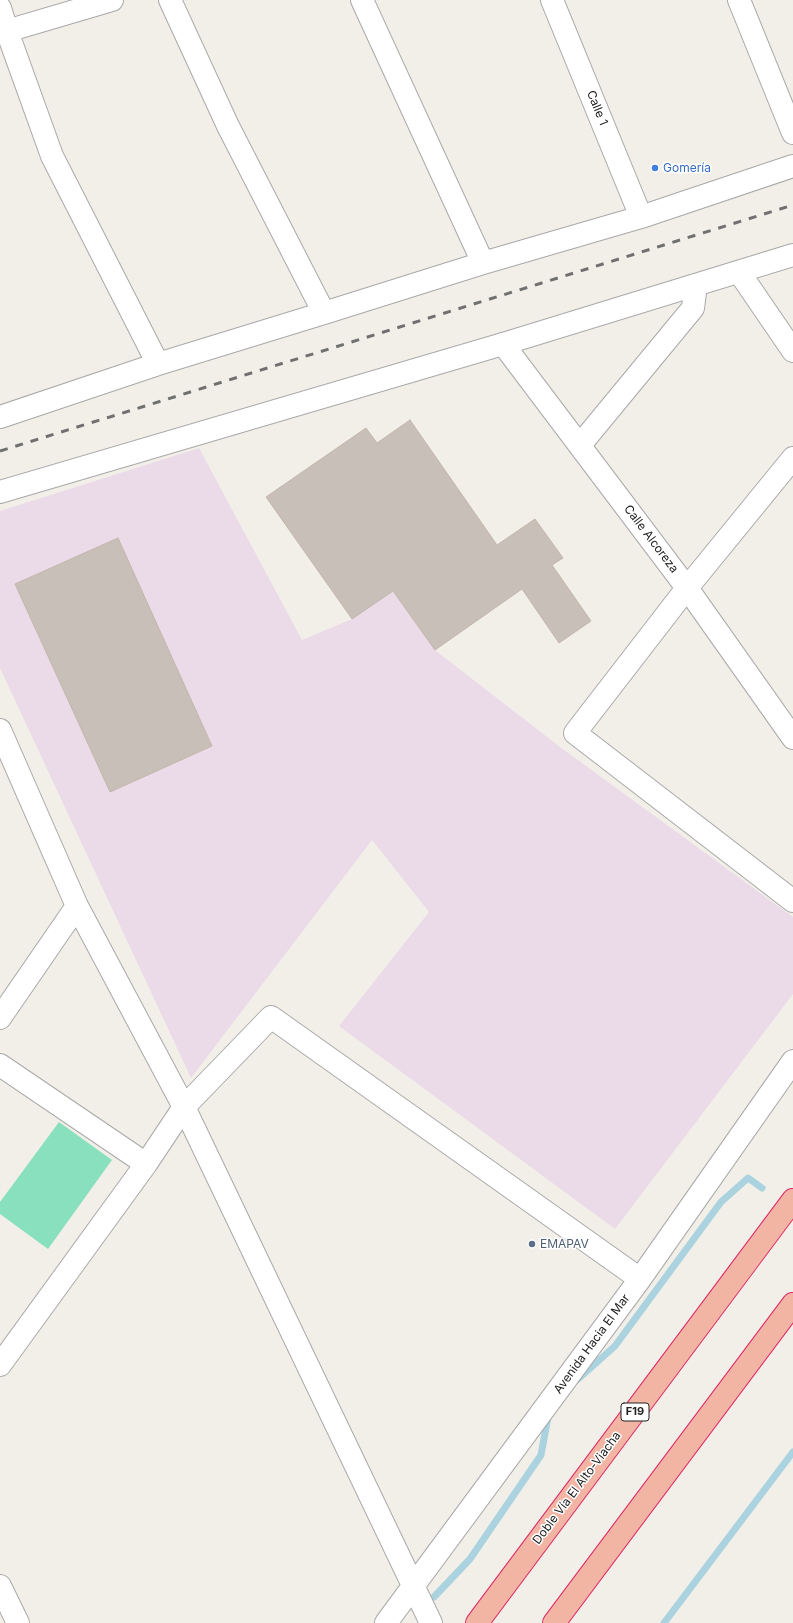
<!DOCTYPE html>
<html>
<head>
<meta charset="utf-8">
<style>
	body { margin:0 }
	canvas { display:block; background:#f2efe9 }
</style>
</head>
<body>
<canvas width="793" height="1623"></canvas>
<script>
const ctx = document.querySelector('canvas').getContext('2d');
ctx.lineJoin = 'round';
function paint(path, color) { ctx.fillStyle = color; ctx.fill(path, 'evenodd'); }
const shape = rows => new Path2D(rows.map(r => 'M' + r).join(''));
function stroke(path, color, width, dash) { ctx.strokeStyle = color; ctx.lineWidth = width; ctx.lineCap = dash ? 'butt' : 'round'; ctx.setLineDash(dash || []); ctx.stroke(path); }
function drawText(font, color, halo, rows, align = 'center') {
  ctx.font = font + ' Inter,sans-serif'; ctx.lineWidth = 3; ctx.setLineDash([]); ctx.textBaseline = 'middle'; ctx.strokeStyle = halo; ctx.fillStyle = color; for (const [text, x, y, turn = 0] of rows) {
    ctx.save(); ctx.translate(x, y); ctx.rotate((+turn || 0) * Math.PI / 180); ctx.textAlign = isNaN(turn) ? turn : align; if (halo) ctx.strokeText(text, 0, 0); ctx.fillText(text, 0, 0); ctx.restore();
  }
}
const industrial = shape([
	[199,448,302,640,352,619,393,591,435,650,560,747,793,917,793,994,615,1229,339,1026,429,912,372,840,191,1078,0,668,0,511]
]);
const pitch = shape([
	[59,1122,112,1160,48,1249,0,1214,0,1202]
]);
const stream = shape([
	[577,1380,615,1346,721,1202,748,1178,762,1188],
	[434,1597,470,1559,541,1455,548,1417],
	[664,1623,793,1452]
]);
const building = shape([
	[410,420,497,545,535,519,563,558,552,565,591,621,559,643,522,589,435,650,393,591,352,619,266,497,366,428,377,443,410,420],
	[118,538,212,746,110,792,15,584,118,538]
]);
const minor = shape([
	[170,0,228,126,324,313],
	[362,0,483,263],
	[552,0,641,217],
	[739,0,793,133],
	[0,8,7,31,52,156,158,364],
	[0,33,112,0],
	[739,272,793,351],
	[503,344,687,588,793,738],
	[0,417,158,364,324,313,483,263,641,217,793,166],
	[580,445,693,308,696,285],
	[793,458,687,588,575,733,793,901],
	[0,730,77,906,184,1107,431,1623],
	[0,1018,77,906],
	[0,1065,146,1164],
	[0,1365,146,1164,184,1107,271,1017,640,1279],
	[0,1586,18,1623],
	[386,1623,640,1279,793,1061]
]);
const tertiary = shape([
	[0,492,503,344,793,255]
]);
const trunk = shape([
	[477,1623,793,1200],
	[554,1623,793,1304]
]);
const rail = shape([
	[0,451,793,205]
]);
const markers = [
	[655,168,4,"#3f7fe0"],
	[532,1244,4,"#5c6f8a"]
];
const shields = [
	[635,1412,28]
];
const shieldNames = [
	["F19",635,1412]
];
const streetNames = [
	["Calle 1",597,108,68],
	["Calle Alcoreza",651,539,53],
	["Avenida Hacia El Mar",592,1344,-54],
	["Doble Vía El Alto-Viacha",577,1488,-53]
];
const shopNames = [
	["Gomería",663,168]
];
const serviceNames = [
	["EMAPAV",540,1244]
];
paint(industrial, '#ebdbe8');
paint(pitch, '#88e0be');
stroke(stream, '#aad3df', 7);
paint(building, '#c7bfb8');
stroke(building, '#c4b6ab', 1);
stroke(minor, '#a9a9a9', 24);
stroke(tertiary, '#a9a9a9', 24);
stroke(trunk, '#dc2a67', 24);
stroke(minor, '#fff', 22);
stroke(tertiary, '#fff', 22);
stroke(trunk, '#f2b4a3', 22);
stroke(rail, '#707070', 3, [8, 8]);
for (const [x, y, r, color] of markers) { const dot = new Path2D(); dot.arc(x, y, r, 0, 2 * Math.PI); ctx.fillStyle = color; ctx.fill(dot); stroke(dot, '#fff', 1.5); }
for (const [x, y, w] of shields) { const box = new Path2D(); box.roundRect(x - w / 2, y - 9, w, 18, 3); ctx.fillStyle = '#fff'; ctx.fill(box); stroke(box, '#222', 1); }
drawText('bold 11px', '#222', null, shieldNames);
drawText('12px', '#222', '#fff', streetNames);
drawText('12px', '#366cbe', '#fff', shopNames, 'left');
drawText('12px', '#4e5e75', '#fff', serviceNames, 'left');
</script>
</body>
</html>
